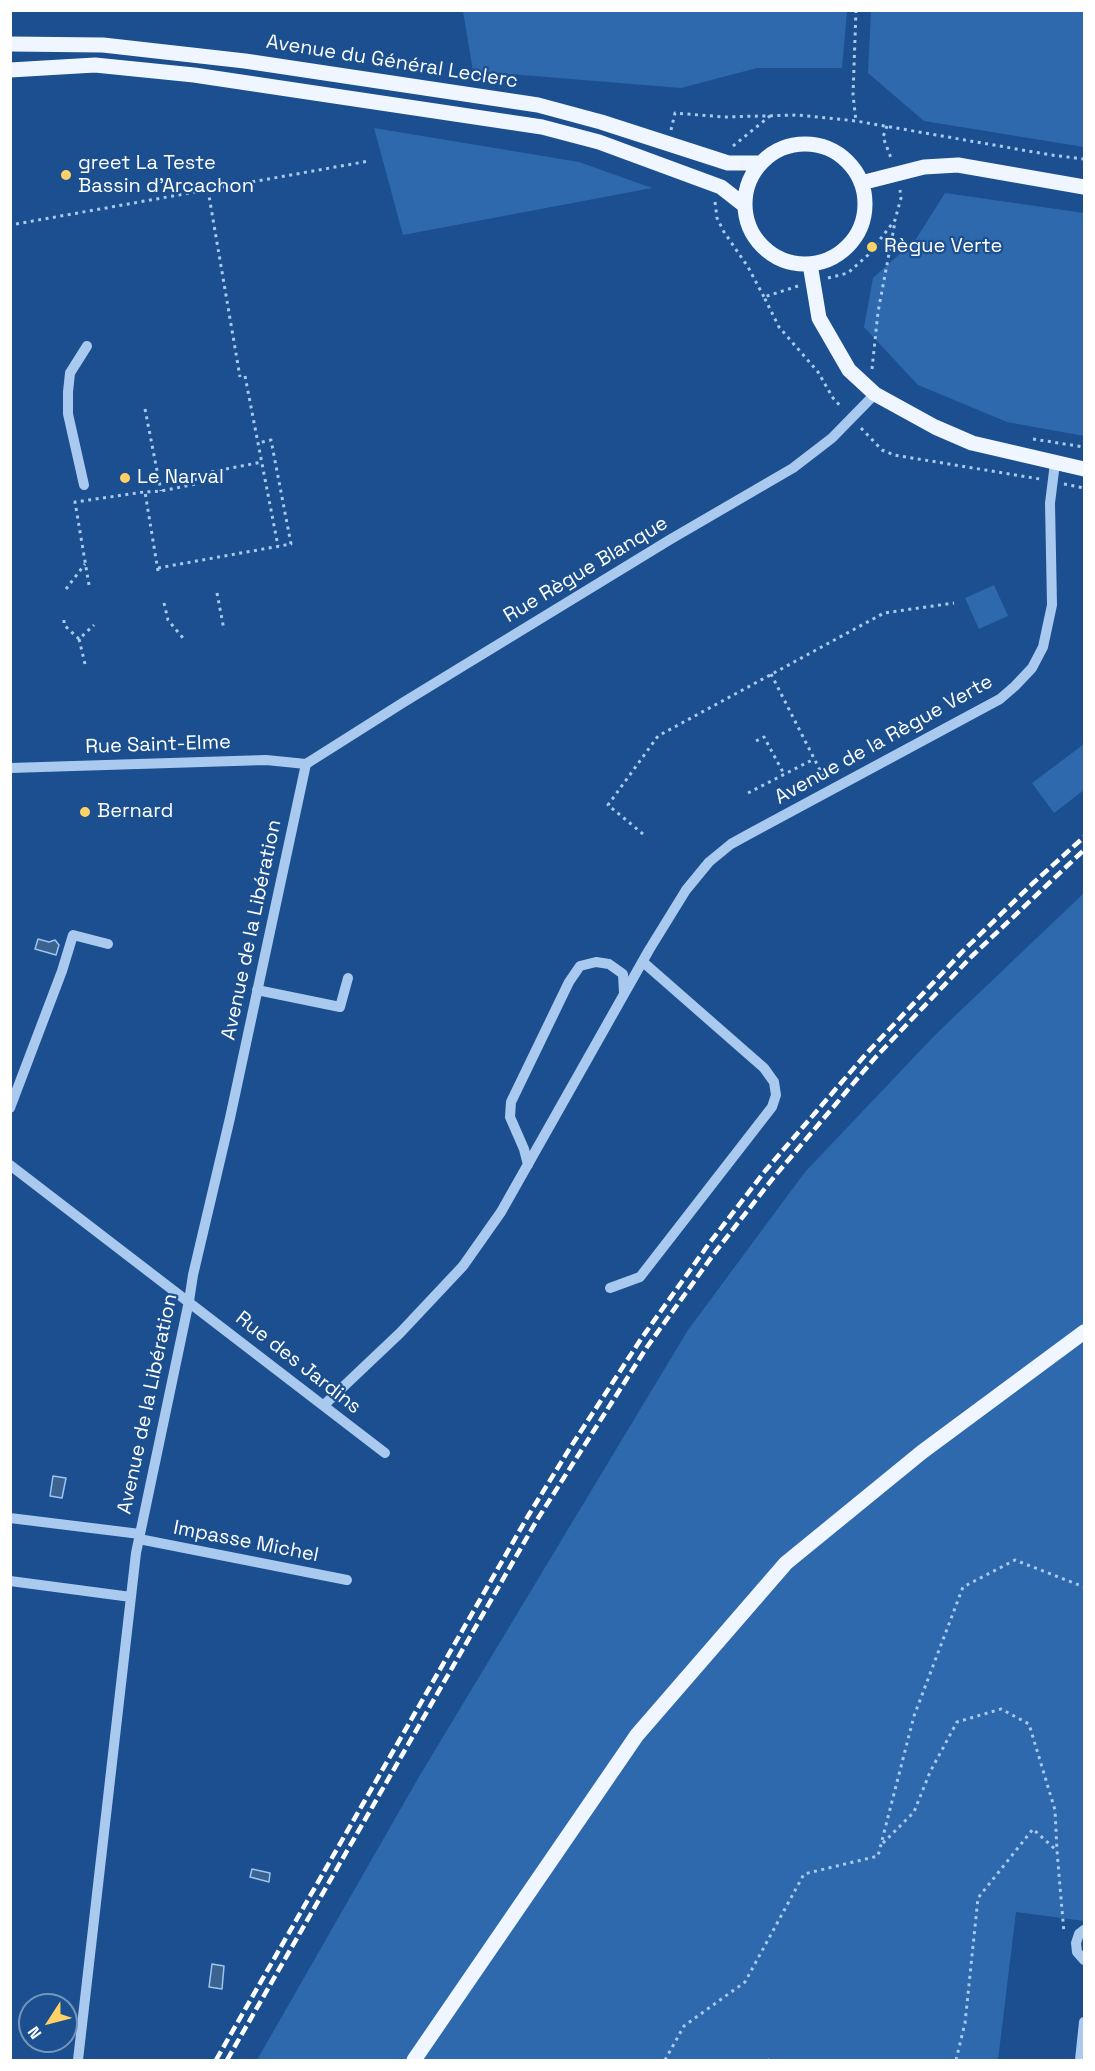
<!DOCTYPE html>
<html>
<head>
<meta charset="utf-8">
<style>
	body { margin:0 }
	#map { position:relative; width:1095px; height:2071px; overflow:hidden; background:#1b4f8f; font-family:"Space Grotesk",sans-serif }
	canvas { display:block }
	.frame { position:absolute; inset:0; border:12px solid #fff; pointer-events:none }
	.north { position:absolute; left:18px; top:1993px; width:60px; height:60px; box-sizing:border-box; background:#1b4f8f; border:2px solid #7695bc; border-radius:50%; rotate:234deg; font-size:16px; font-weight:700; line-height:24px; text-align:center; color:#fff }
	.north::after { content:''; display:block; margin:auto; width:21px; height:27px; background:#ffd166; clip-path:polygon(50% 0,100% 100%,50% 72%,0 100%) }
</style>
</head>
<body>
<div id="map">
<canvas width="1095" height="2071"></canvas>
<div class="frame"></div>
<div class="north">N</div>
</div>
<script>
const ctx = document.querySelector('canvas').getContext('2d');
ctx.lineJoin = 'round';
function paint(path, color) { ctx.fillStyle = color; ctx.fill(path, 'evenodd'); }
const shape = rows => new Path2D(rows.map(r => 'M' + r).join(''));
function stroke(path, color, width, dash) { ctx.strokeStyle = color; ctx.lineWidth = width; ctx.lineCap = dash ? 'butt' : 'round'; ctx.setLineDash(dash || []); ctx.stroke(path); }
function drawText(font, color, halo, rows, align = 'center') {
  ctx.font = font + ' "Space Grotesk",sans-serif'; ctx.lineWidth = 4.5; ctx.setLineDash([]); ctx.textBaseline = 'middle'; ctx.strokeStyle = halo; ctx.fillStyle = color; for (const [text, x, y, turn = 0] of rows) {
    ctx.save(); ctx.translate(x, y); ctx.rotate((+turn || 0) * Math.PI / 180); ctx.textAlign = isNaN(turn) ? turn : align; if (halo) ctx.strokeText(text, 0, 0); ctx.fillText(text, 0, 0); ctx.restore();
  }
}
const green = shape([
	[463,11,463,10,847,11,842,68,757,68,681,88,473,71],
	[871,11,1084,11,1084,147,924,121,868,73],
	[374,128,579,162,652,188,403,235],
	[945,193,1084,213,1084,436,1007,422,918,385,864,327,873,278,916,239],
	[994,585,1008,616,979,629,965,598],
	[1084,744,1084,790,1054,813,1032,783],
	[1084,893,1084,1921,1016,1912,998,2060,257,2060,420,1775,688,1330,805,1172,936,1034]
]);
const water = shape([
	[38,939,49,942,55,940,59,945,56,955,35,949,38,939],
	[53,1476,66,1478,62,1498,50,1496,53,1476],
	[252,1869,270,1873,269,1882,250,1877,252,1869],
	[212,1964,224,1966,222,1989,209,1987,212,1964]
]);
const path = shape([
	[856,10,853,95,856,121],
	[887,126,883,137,891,158],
	[671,130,675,113,724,117,798,115,856,121,1051,155,1084,159],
	[733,146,770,116],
	[208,190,240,377],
	[715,202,717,218,724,232,748,267,764,297],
	[16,224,369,161],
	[828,278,848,273,868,255,895,220,901,198,900,190],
	[798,286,764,297,779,327,818,372,833,398,842,408],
	[872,369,878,312,895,222],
	[245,376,278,546],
	[145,409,161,491],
	[861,428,882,450,894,455,1040,479],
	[1033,439,1084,447],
	[1064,484,1084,488],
	[158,568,291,544,271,440,258,443],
	[158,571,145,492,161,491,196,484,195,475,262,462],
	[89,585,75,502,144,492],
	[66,589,85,564],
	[217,593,224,630],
	[164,603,168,620,183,638],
	[64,620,64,625,79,639],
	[85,664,79,639,94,625],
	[771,674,824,778],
	[756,741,764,737,784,774],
	[748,793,814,759],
	[643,834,608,805,658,736,884,613,954,603],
	[883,1843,914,1812,930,1772,957,1722,1001,1709,1029,1724,1055,1810,1057,1851],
	[665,2060,684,2026,745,1982,804,1874,878,1856,914,1716,963,1587,1015,1560,1084,1587],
	[768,2060,769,2060],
	[956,2060,965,2023,978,1898,1033,1829,1057,1851,1064,1933]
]);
const minor = shape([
	[84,485,68,414,68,392,70,373,87,346],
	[306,764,404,702,671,539,793,468,832,438,875,394],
	[10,768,266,760,306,764],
	[257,990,340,1007,348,978],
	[10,1108,62,971,73,935,108,944],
	[10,1165,385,1453],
	[528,1165,524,1149,510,1117,511,1102,569,982,580,966,596,962,609,964,623,974,624,993],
	[610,1288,640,1277,772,1107,776,1095,774,1082,764,1068,643,962],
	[324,1405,400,1333,463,1266,501,1212,649,950,686,890,709,862,731,844,751,833,1000,699,1015,686,1032,668,1043,647,1052,605,1050,503,1055,463],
	[10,1518,140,1534],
	[139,1539,347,1580],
	[10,1581,131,1597],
	[1084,1930,1079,1934,1076,1943,1077,1952,1084,1960],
	[78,2060,136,1553,189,1301,193,1275,230,1118,306,764],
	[1080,2060,1084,2022]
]);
const major = shape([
	[10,44,103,45,245,61,538,105,601,122,728,163,761,163],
	[10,70,95,65,194,75,542,127,599,142,721,187,744,205],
	'745 204a60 60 0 1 1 120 0a60 60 0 1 1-120 0Z',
	[861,183,924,167,958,165,1084,187],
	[810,264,819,318,849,370,875,394,935,427,972,443,1084,469],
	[414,2060,637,1735,786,1563,922,1452,1084,1332]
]);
const rail = shape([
	[216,2060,528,1516,570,1448,641,1339,708,1245,765,1171,866,1054,964,950,1032,884,1084,837],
	[227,2060,537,1520,647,1347,716,1251,774,1177,874,1059,972,956,1084,850]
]);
const markers = [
	[66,175,6,"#ffd166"],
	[872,247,6,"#ffd166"],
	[125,478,6,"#ffd166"],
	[85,812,6,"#ffd166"]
];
const streetNames = [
	["Avenue du Général Leclerc",392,62,9],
	["Rue Règue Blanque",586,570,-31],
	["Avenue de la Règue Verte",884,740,-29],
	["Rue Saint-Elme",158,745,-2],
	["Avenue de la Libération",252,930,-78],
	["Rue des Jardins",298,1363,38],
	["Avenue de la Libération",148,1404,-78],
	["Impasse Michel",246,1542,11]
];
const poiNames = [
	["greet La Teste",78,164],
	["Bassin d'Arcachon",78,187],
	["Règue Verte",884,247],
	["Le Narval",137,478],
	["Bernard",97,812]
];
paint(green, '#2e69ad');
paint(water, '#3c6290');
stroke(water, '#9cc4f0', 1.5);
stroke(path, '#a9c9ee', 3, [3, 4.5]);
stroke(minor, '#a9c9ee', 10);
stroke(major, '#f0f6ff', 15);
stroke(rail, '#fff', 4.5, [10, 4.5]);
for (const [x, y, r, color] of markers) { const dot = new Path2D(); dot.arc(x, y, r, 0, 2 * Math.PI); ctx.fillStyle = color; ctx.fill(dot); stroke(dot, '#1b4f8f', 2); }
drawText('20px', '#fff', '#1b4f8f', streetNames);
drawText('20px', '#fff', '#1b4f8f', poiNames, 'left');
</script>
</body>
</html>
